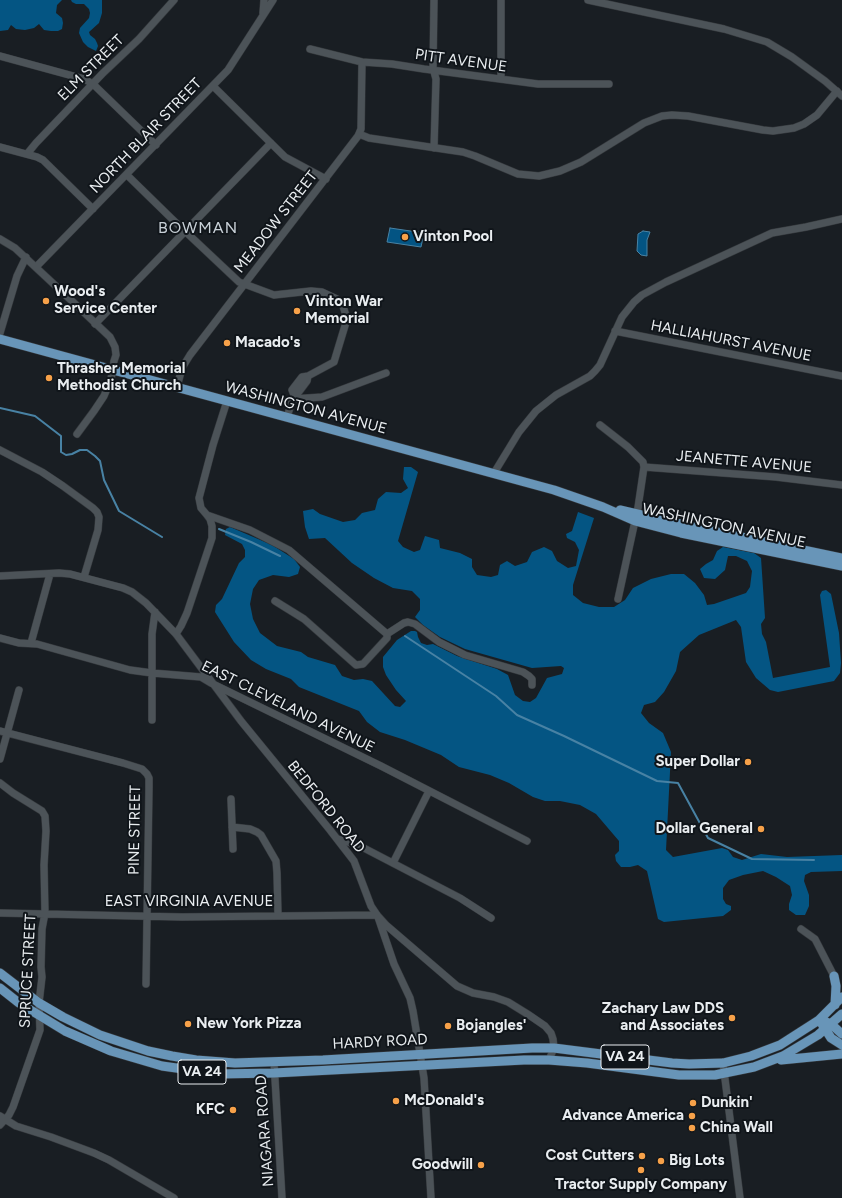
<!DOCTYPE html>
<html>
<head>
<meta charset="utf-8">
<style>
	body { margin:0 }
	canvas { display:block; background:#191e23 }
</style>
</head>
<body>
<canvas width="842" height="1198"></canvas>
<script>
const ctx = document.querySelector('canvas').getContext('2d');
ctx.lineJoin = 'round';
function paint(path, color) { ctx.fillStyle = color; ctx.fill(path, 'evenodd'); }
const shape = rows => new Path2D(rows.map(r => 'M' + r).join(''));
function stroke(path, color, width, dash) { ctx.strokeStyle = color; ctx.lineWidth = width; ctx.lineCap = dash ? 'butt' : 'round'; ctx.setLineDash(dash || []); ctx.stroke(path); }
function drawText(font, color, halo, rows, align = 'center') {
  ctx.font = font + ' Figtree,sans-serif'; ctx.lineWidth = 4; ctx.setLineDash([]); ctx.textBaseline = 'middle'; ctx.strokeStyle = halo; ctx.fillStyle = color; for (const [text, x, y, turn = 0] of rows) {
    ctx.save(); ctx.translate(x, y); ctx.rotate((+turn || 0) * Math.PI / 180); ctx.textAlign = isNaN(turn) ? turn : align; if (halo) ctx.strokeText(text, 0, 0); ctx.fillText(text, 0, 0); ctx.restore();
  }
}
const forest = shape([
	[0,0,62,0,57,5,56,13,62,18,63,23,62,29,58,31,51,31,44,30,39,24,34,28,25,30,16,29,11,25,8,30,0,31],
	[71,0,102,0,102,13,99,23,89,32,90,35,95,39,97,43,98,46,96,51,88,47,83,42,79,33,80,28,89,18,90,13,89,9,84,4,76,4,72,2],
	[404,467,411,467,418,472,398,541,403,547,414,552,420,550,425,536,439,540,440,548,460,553,472,559,472,567,477,575,491,577,498,575,500,565,507,561,515,566,527,562,532,552,544,547,552,551,557,561,568,568,576,566,579,550,575,542,567,538,566,534,572,531,578,512,594,518,573,585,573,595,583,603,599,607,614,607,625,600,633,588,651,579,671,574,684,574,695,583,704,595,707,605,714,604,746,593,750,587,752,571,747,561,736,556,728,556,725,570,715,579,704,578,700,569,706,564,713,560,717,551,723,547,754,553,761,558,765,618,761,624,762,634,766,642,773,678,830,667,820,595,822,591,826,590,831,594,839,633,841,663,840,673,834,681,778,692,770,690,756,678,746,662,741,627,736,620,699,635,680,652,676,671,664,692,655,702,644,705,641,713,649,723,663,733,671,752,666,850,673,857,722,848,728,850,733,857,742,860,761,854,787,857,842,855,842,871,811,872,805,875,804,881,809,895,809,906,805,915,796,915,789,910,789,904,792,895,790,886,776,877,763,871,743,875,729,880,723,888,723,899,726,904,731,906,731,910,723,916,664,922,658,919,647,871,638,865,630,867,621,867,616,861,615,855,619,851,619,841,596,814,580,805,560,801,545,801,533,797,509,783,490,775,459,767,441,755,405,740,380,732,367,722,359,711,299,687,291,679,266,669,251,660,234,642,215,612,216,605,222,599,239,563,245,557,245,550,242,544,225,535,226,529,230,527,272,545,294,559,300,567,298,574,289,577,273,575,259,580,253,589,250,604,253,619,260,633,277,646,301,652,308,657,335,665,342,676,354,680,363,679,372,681,395,706,400,707,406,701,396,690,386,675,383,667,383,657,397,640,411,631,415,631,417,632,418,637,421,643,427,645,433,644,457,656,497,669,508,675,515,695,523,701,530,702,536,698,547,678,562,674,564,668,561,666,532,668,465,649,440,637,423,625,415,617,420,610,420,599,412,591,393,588,374,578,352,563,325,538,309,539,305,527,303,511,313,509,320,514,343,522,355,520,362,513,375,510,378,499,386,492,401,493,408,488,403,479]
]);
const water = shape([
	[390,228,424,233,421,247,387,242,390,228],
	[643,231,650,232,647,240,647,256,641,255,637,251,638,234,643,231]
]);
const stream = shape([
	[0,408,35,416,61,436,61,452,66,455,72,454,80,450,87,450,95,456,100,461,104,480,119,511,162,537],
	[219,529,251,542,280,556],
	[405,636,496,696,517,715,564,736,657,781,678,783,708,838,752,859,814,860]
]);
const minor = shape([
	[434,0,433,68,436,79,434,148],
	[588,0,724,29,767,42,792,57,825,81,842,96],
	[263,13,264,0],
	[310,49,362,62,392,64,424,69,538,84,609,84],
	[0,56,84,79,93,84,156,145],
	[501,79,501,0],
	[213,86,285,157,326,179],
	[359,134,369,138,463,152,475,156,518,174,539,176,560,171,581,162,644,123,662,116,672,115,688,116,763,130,773,131,794,128,804,124,817,115,837,91],
	[0,147,37,157,43,160,93,209],
	[27,154,36,143,103,73,139,39,174,0],
	[127,175,171,218,239,282,274,295,311,291,322,292,337,299,343,306,347,319,334,362,308,376,302,377,292,390,294,395],
	[0,239,15,248,73,302,110,337,115,347,116,355,114,361,111,379,104,396,94,411,77,434],
	[36,267,228,70,273,0],
	[95,324,271,143],
	[615,331,842,376],
	[0,333,17,276,26,257],
	[177,387,182,368,190,355,358,136,361,129,362,62],
	[293,399,322,397,386,373],
	[227,401,213,445,199,498,201,508,207,515,250,530,289,550,387,634],
	[287,417,294,395,298,393,307,381,308,376],
	[600,425,628,447,643,462,644,467,637,514],
	[0,450,42,472,63,486,93,508,97,512,99,517,98,530,84,577],
	[644,467,776,477,842,485],
	[494,473,519,432,536,411,556,395,590,376,595,371,600,365,622,317,634,302,642,295,666,282,772,233,806,227,842,219],
	[0,576,59,573,70,574,123,588,132,592,146,603,176,634,241,721,330,830,354,861,371,906,377,915,386,925,457,986,473,993,494,997,508,1002,529,1015,545,1026,551,1033,553,1039,554,1048,549,1060],
	[618,599,635,521],
	[275,601,304,619,356,665,363,664,387,638,387,634,404,623,408,622,415,624,439,642,465,655,523,672,529,676,532,679,532,685],
	[176,634,181,626,187,613,212,538,212,526,210,519,207,515],
	[0,638,19,643,37,644,130,670,152,673,201,677,211,683,381,766,527,841],
	[31,643,50,574],
	[152,720,152,634,155,612],
	[0,731,123,763,142,769,147,774,149,778,149,788,146,984],
	[0,759,19,690],
	[0,783,13,793,42,811,45,816,46,831,44,865,45,913,42,929,41,967,42,977,39,1003,40,1030,13,1107,9,1115,0,1125],
	[231,799,233,849],
	[232,827,250,829,257,832,261,835,276,861,277,873,278,915],
	[338,839,360,846,460,898,491,918],
	[393,863,429,791],
	[0,913,182,917,377,915],
	[378,917,394,964,410,998,413,1011,424,1078,431,1198],
	[801,929,815,939,834,976],
	[274,1062,282,1198],
	[723,1063,740,1198],
	[0,1116,16,1126,51,1137,94,1153,109,1160,174,1198]
]);
const major = shape([
	[0,339,554,490,603,507,635,521,681,533,842,566],
	[620,510,689,526,842,558],
	[0,973,39,1003,63,1017,100,1035,148,1051,172,1056,196,1060,235,1063,323,1060,532,1048,554,1048,672,1063,689,1064,723,1063,751,1056,780,1045,819,1020,842,997],
	[834,976,836,986,835,1005],
	[0,988,19,1003,65,1031,111,1051,162,1066,219,1074,274,1073,524,1060,549,1060,587,1063,679,1075,715,1075,754,1067,783,1056,818,1035,842,1014],
	[826,1022,831,1024,842,1034],
	[822,1024,831,1038,842,1045],
	[781,1060,842,1054]
]);
const markers = [
	[405,237,4,"#f7a149"],
	[46,301,4,"#f7a149"],
	[297,311,4,"#f7a149"],
	[227,343,4,"#f7a149"],
	[49,378,4,"#f7a149"],
	[748,762,4,"#f7a149"],
	[761,829,4,"#f7a149"],
	[732,1018,4,"#f7a149"],
	[188,1024,4,"#f7a149"],
	[448,1026,4,"#f7a149"],
	[396,1101,4,"#f7a149"],
	[693,1103,4,"#f7a149"],
	[233,1110,4,"#f7a149"],
	[692,1116,4,"#f7a149"],
	[692,1128,4,"#f7a149"],
	[642,1156,4,"#f7a149"],
	[661,1161,4,"#f7a149"],
	[481,1165,4,"#f7a149"],
	[641,1170,4,"#f7a149"]
];
const shields = [
	[625,1057,48],
	[202,1072,48]
];
const shieldNames = [
	["VA 24",625,1057],
	["VA 24",202,1072]
];
const streetNames = [
	["PITT AVENUE",461,61,8],
	["ELM STREET",91,68,-45],
	["NORTH BLAIR STREET",146,136,-46],
	["MEADOW STREET",276,222,-52],
	["HALLIAHURST AVENUE",731,341,11],
	["WASHINGTON AVENUE",306,408,15],
	["JEANETTE AVENUE",744,462,5],
	["WASHINGTON AVENUE",724,526,12],
	["EAST CLEVELAND AVENUE",288,707,26],
	["BEDFORD ROAD",326,807,51],
	["PINE STREET",135,830,-89],
	["EAST VIRGINIA AVENUE",189,902],
	["SPRUCE STREET",28,971,-87],
	["HARDY ROAD",380,1042,-3],
	["NIAGARA ROAD",265,1131,-94]
];
const poiNames = [
	["Vinton Pool",413,237],
	["Wood's",54,292],
	["Service Center",54,309],
	["Vinton War",305,302],
	["Memorial",305,319],
	["Macado's",235,343],
	["Thrasher Memorial",57,369],
	["Methodist Church",57,386],
	["Super Dollar",740,762,"right"],
	["Dollar General",753,829,"right"],
	["Zachary Law DDS",724,1009,"right"],
	["and Associates",724,1026,"right"],
	["New York Pizza",196,1024],
	["Bojangles'",456,1026],
	["McDonald's",404,1101],
	["Dunkin'",701,1103],
	["KFC",225,1110,"right"],
	["Advance America",684,1116,"right"],
	["China Wall",700,1128],
	["Cost Cutters",634,1156,"right"],
	["Big Lots",669,1161],
	["Goodwill",473,1165,"right"],
	["Tractor Supply Company",641,1185,"center"]
];
const neighbourhoodNames = [
	["BOWMAN",198,228]
];
paint(forest, '#045583');
paint(water, '#035483');
stroke(water, '#4882a4', 1);
stroke(stream, '#4882a4', 2);
stroke(minor, '#363a3e', 8);
stroke(major, '#363a3e', 10);
stroke(minor, '#4c5358', 7);
stroke(major, '#6895b8', 9);
for (const [x, y, r, color] of markers) { const dot = new Path2D(); dot.arc(x, y, r, 0, 2 * Math.PI); ctx.fillStyle = color; ctx.fill(dot); stroke(dot, '#10151a', 1.5); }
for (const [x, y, w] of shields) { const box = new Path2D(); box.roundRect(x - w / 2, y - 12, w, 24, 3); ctx.fillStyle = '#10151a'; ctx.fill(box); stroke(box, '#e9edf0', 1); }
drawText('bold 14px', '#e9edf0', null, shieldNames);
drawText('15px', '#e9edf0', '#10151a', streetNames);
drawText('bold 15px', '#e9edf0', '#10151a', poiNames, 'left');
ctx.letterSpacing = '1px';
drawText('16px', '#c8d0d7', '#10151a', neighbourhoodNames);
ctx.letterSpacing = '0px';
</script>
</body>
</html>
